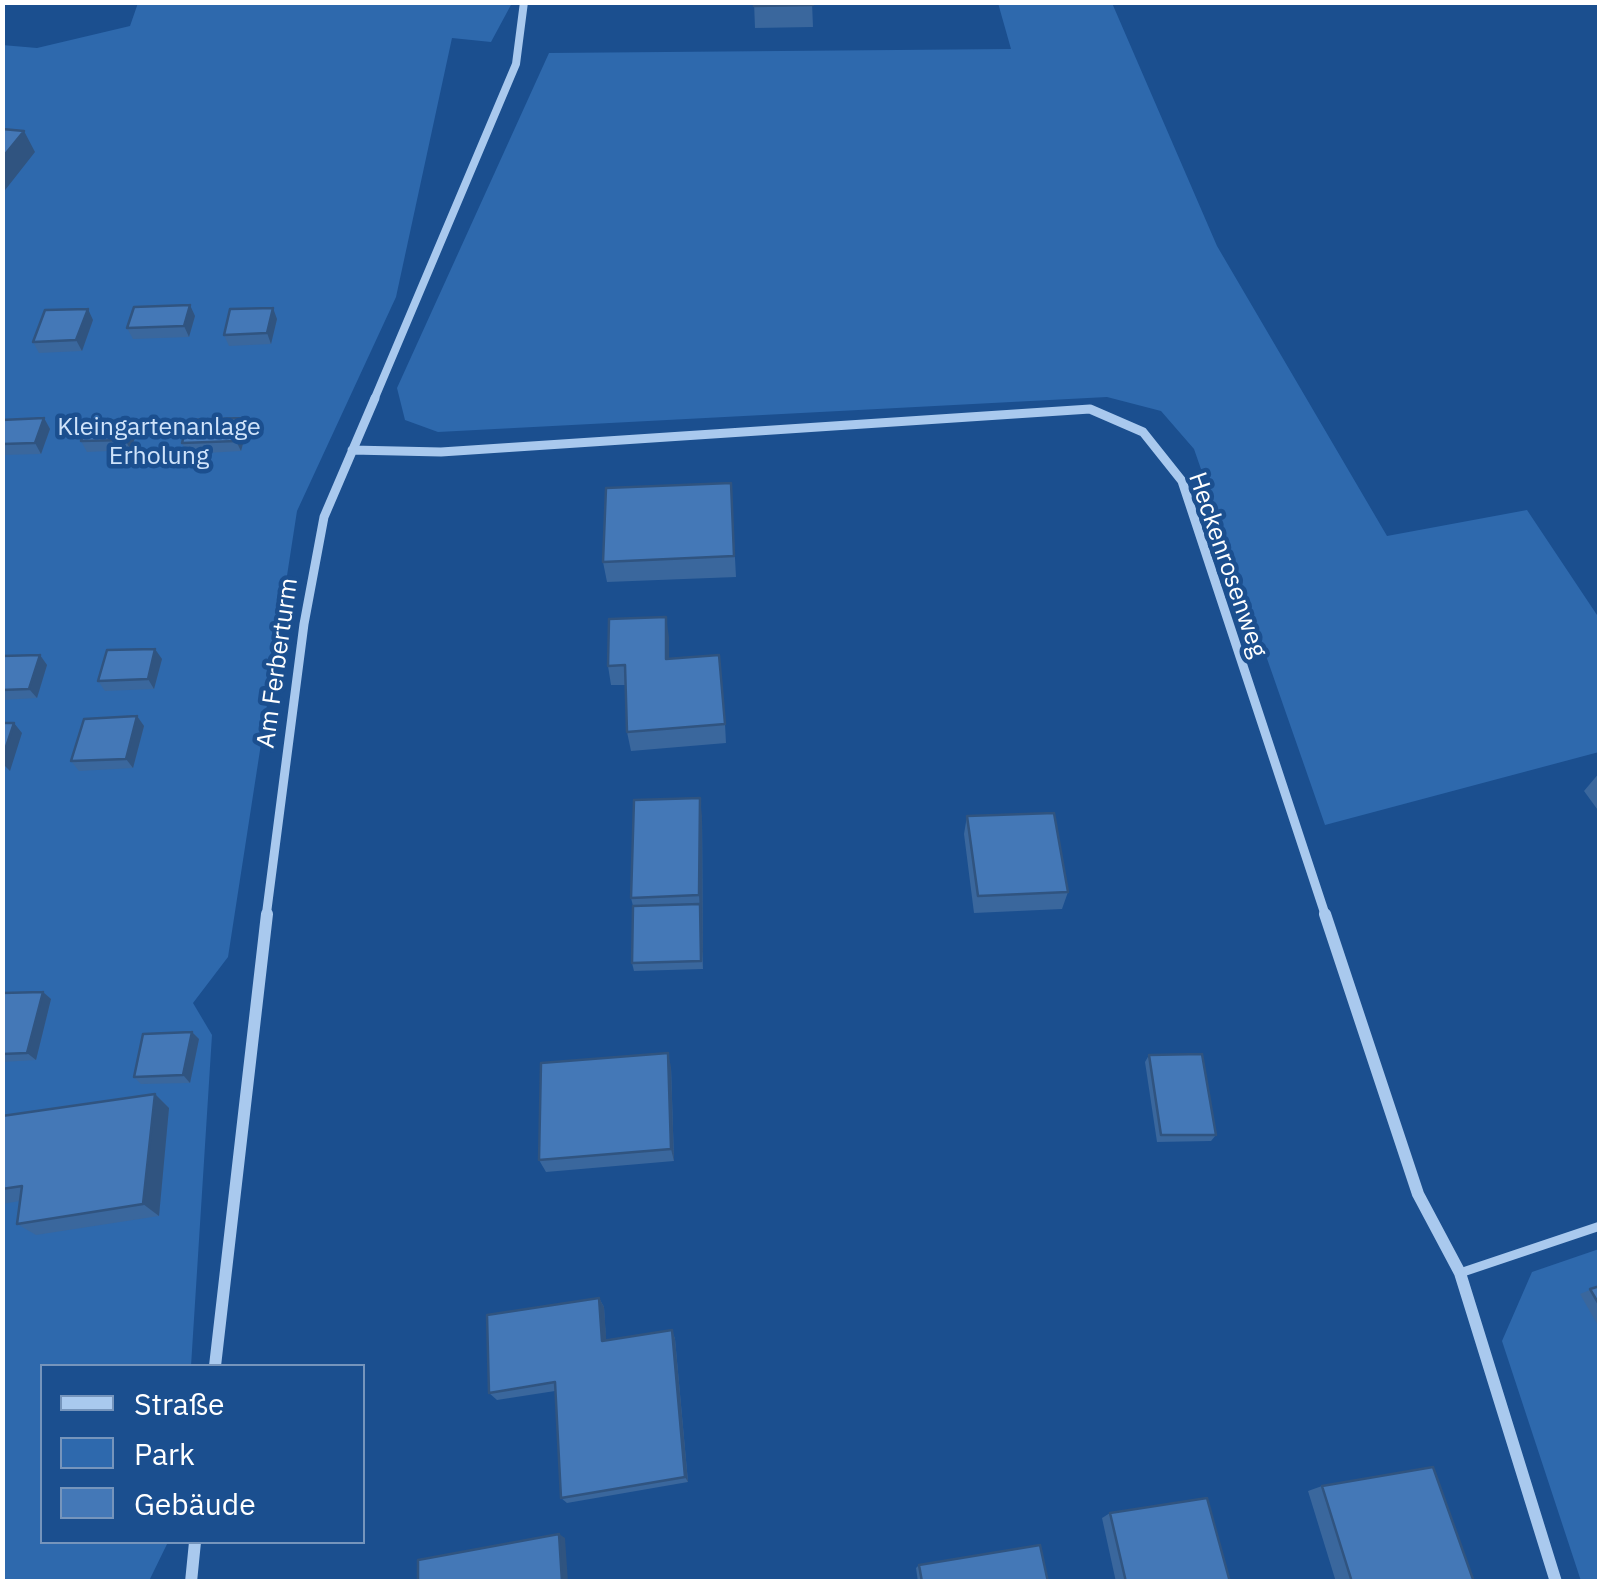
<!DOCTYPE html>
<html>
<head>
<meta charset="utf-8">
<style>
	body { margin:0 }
	#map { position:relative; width:1602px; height:1584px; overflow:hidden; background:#1b4f8f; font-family:"IBM Plex Sans",sans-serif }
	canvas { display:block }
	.frame { position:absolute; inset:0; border:5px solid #fff; pointer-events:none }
	.legend { position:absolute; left:40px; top:1364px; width:325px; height:180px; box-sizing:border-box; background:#1b4f8f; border:2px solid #7695bc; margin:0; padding:12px 18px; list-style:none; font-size:30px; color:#fff }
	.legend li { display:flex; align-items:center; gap:20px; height:50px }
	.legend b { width:50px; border:2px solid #7695bc }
</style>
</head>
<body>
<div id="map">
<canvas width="1602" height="1584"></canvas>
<div class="frame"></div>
<ul class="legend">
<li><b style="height:12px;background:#a9c9ee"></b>Straße</li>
<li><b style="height:28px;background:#2e69ad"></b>Park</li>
<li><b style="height:28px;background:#4478b7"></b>Gebäude</li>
</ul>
</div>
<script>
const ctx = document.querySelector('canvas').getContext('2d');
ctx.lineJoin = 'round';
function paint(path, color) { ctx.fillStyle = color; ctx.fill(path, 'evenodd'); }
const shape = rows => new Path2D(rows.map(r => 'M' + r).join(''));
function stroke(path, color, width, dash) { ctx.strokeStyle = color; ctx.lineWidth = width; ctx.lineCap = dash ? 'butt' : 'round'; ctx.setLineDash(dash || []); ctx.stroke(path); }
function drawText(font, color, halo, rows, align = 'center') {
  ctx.font = font + ' "IBM Plex Sans",sans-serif'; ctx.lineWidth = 9; ctx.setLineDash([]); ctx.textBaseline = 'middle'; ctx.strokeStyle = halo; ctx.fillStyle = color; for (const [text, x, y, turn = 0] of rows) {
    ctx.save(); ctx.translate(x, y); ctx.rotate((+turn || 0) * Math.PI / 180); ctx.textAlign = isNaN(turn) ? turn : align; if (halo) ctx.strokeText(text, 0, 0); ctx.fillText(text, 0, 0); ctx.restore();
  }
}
const green = shape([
	[138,3,512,3,491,42,452,38,396,297,297,511,228,957,193,1003,212,1035,191,1366,42,1366,42,1542,168,1542,149,1581,3,1581,2,45,37,48,130,26],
	[998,3,1112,3,1217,246,1387,536,1527,510,1599,618,1599,752,1325,825,1194,449,1161,411,1107,397,438,432,405,420,397,388,549,53,1011,49],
	[1599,1249,1599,1581,1581,1581,1502,1341,1532,1272]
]);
const lane = shape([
	[1460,1273,1600,1226]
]);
const streetFar2 = shape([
	[374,400,516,64,524,2]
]);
const streetFar1 = shape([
	[352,450,441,452,1090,409,1143,432,1182,481,1326,917],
	[266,917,304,624,324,517,375,398]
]);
const street = shape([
	[1325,914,1418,1194,1460,1273,1556,1582],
	[215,1366,267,914],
	[191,1582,195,1542]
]);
const wall = shape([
	[754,2,812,2,813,27,755,28],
	[195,316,189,337,133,339,127,328],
	[277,319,271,344,229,346,224,335],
	[93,320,82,351,39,353,33,342],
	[44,418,50,429,41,454,2,455,2,420],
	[242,418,247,429,241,451,188,454,182,443],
	[137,431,131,450,87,452,81,441],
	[731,483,736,577,607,582,603,562],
	[669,637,669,659,725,724,726,743,631,751,627,732,626,685,611,685,608,666],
	[40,655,47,665,37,698,2,700,2,656],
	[162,659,154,689,105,691,98,681],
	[137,716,144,726,133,768,79,771,71,761],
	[1600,772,1600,813,1584,791],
	[702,816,703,969,634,971,632,963,633,906,631,898],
	[967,816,1068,892,1062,909,974,913,964,834],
	[43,992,51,999,36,1060,2,1062,2,993],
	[192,1032,199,1039,190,1083,141,1084,134,1077],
	[1149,1055,1216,1135,1211,1141,1157,1142,1145,1062],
	[671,1067,674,1161,546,1172,539,1160],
	[155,1094,169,1108,159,1216,36,1235,17,1224,20,1201,2,1204,2,1116],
	[1600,1286,1600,1329,1580,1294],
	[599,1298,604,1307,606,1340,672,1330,675,1339,688,1482,567,1503,561,1498,555,1391,497,1400,489,1393],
	[1322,1486,1474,1582,1336,1582,1308,1491],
	[1110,1513,1230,1582,1116,1582,1102,1518],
	[919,1565,1048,1582,918,1582,916,1568]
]);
const shadedWall = shape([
	[24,131,35,152,2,194,2,158],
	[190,305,195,316,189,337,184,326],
	[273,308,277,319,271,344,267,333],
	[88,309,93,320,82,351,76,340],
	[44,418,50,429,41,454,35,443],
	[242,418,247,429,241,451,236,441],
	[131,420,137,431,131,450,125,440],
	[666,617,669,637,669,679,666,659],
	[155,649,162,659,154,689,148,679],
	[40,655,47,665,37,698,29,689],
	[137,716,144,726,133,768,126,759],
	[14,723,22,733,10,771,2,763,2,759],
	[700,798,702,816,703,969,699,895],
	[43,992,51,999,36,1060,27,1053],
	[192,1032,199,1039,190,1083,183,1075],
	[668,1053,671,1067,674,1161,671,1149],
	[155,1094,169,1108,159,1216,143,1204],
	[599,1298,604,1307,607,1350,602,1341],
	[672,1330,675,1339,688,1482,685,1477],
	[559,1534,565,1538,568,1582,562,1582]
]);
const building = shape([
	[754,2,812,2,813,5,754,6,754,2],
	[2,129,24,131,2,158,2,129],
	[190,305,184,326,127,328,134,307,190,305],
	[273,308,267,333,224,335,230,309,273,308],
	[88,309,76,340,33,342,45,310,88,309],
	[44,418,35,443,2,444,2,420,44,418],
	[242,418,236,441,182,443,188,420,242,418],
	[131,420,125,440,81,441,87,422,131,420],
	[731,483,734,556,603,562,606,488,731,483],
	[666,617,666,659,719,655,725,724,627,732,625,665,608,666,609,619,666,617],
	[155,649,148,679,98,681,107,650,155,649],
	[40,655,29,689,2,690,2,656,40,655],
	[137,716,126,759,71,761,84,719,137,716],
	[2,723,14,723,2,759,2,723],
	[700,798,699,895,631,898,634,800,700,798],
	[1054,813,1068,892,978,896,967,816,1054,813],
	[700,904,701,961,632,963,633,906,700,904],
	[43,992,27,1053,2,1054,2,993,43,992],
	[192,1032,183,1075,134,1077,143,1034,192,1032],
	[668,1053,671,1149,539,1160,541,1063,668,1053],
	[1202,1054,1216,1135,1161,1135,1149,1055,1202,1054],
	[155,1094,143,1204,17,1224,22,1186,2,1189,2,1116,155,1094],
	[1600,1286,1600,1306,1590,1289,1600,1286],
	[599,1298,602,1341,672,1330,685,1477,561,1498,555,1382,489,1393,487,1315,599,1298],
	[1433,1467,1474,1582,1352,1582,1322,1486,1433,1467],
	[1207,1498,1230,1582,1126,1582,1110,1513,1207,1498],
	[559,1534,562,1582,418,1582,418,1560,559,1534],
	[1040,1545,1048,1582,922,1582,919,1565,1040,1545]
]);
const parkNames = [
	["Kleingartenanlage",159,428],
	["Erholung",159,457]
];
const streetNames = [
	["Heckenrosenweg",1227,565,71],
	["Am Ferberturm",278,663,-82]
];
paint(green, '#2e69ad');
stroke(lane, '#a9c9ee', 9);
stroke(streetFar2, '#a9c9ee', 8);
stroke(streetFar1, '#a9c9ee', 9);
stroke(street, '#a9c9ee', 12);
paint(wall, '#3a679d');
paint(shadedWall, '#305480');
paint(building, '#4478b7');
stroke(building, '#305480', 2.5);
drawText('25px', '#cfe3fa', '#1b4f8f', parkNames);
drawText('25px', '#fff', '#1b4f8f', streetNames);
</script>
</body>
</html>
